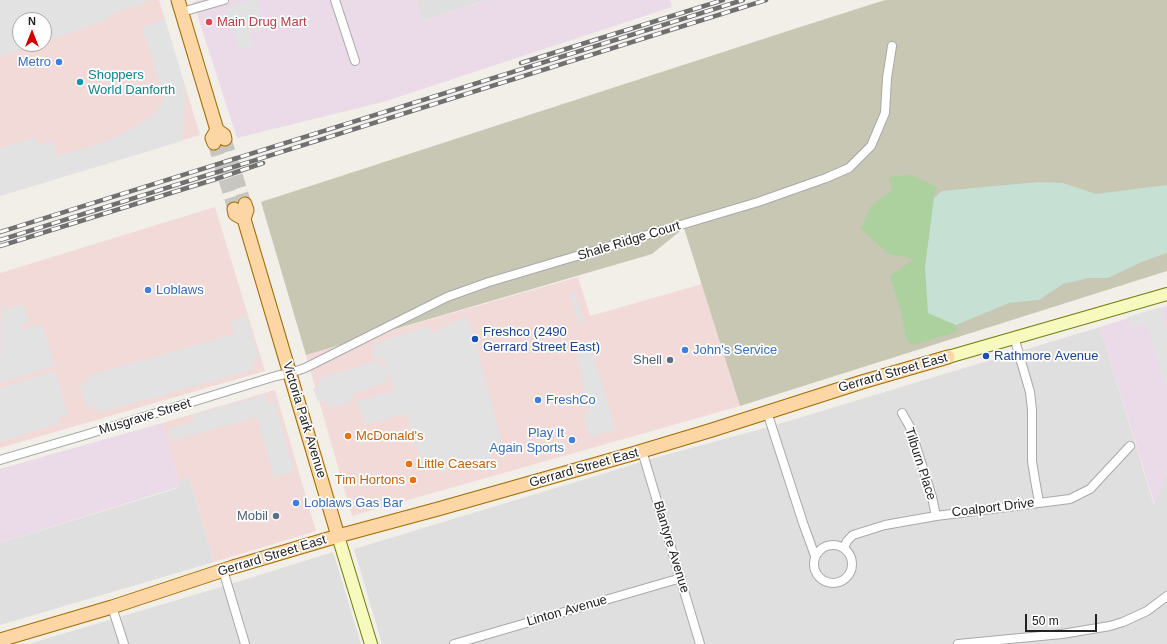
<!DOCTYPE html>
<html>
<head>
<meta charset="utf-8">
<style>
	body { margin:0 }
	#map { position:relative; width:1167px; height:644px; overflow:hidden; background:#f2efe9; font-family:Helvetica,sans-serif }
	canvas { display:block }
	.north { position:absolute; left:12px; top:12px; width:40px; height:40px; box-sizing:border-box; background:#fff; border:1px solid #a7a7a7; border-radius:50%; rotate:0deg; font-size:11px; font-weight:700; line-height:16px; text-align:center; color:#222 }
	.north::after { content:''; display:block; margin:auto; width:14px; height:18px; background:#d40000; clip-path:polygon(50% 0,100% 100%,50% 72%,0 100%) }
	.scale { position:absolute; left:1025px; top:614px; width:72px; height:18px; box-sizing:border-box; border:2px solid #222; border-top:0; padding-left:5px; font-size:12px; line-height:14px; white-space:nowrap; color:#222; -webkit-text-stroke:3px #fff; paint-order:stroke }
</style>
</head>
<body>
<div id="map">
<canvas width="1167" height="644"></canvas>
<div class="north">N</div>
<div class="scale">50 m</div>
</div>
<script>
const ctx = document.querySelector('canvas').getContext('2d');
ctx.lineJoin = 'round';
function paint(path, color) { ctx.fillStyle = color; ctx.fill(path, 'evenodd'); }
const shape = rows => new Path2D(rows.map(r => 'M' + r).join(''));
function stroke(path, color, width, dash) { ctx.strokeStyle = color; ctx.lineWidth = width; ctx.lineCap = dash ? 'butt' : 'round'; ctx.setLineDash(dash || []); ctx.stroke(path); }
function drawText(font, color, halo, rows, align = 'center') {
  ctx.font = font + ' Helvetica,sans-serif'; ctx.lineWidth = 3.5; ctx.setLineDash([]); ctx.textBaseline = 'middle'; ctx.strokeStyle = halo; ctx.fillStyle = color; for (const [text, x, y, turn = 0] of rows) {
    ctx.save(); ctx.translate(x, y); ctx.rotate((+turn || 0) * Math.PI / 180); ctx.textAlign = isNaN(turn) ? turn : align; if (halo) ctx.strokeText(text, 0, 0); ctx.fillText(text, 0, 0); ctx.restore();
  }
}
const residential = shape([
	[416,0,487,0,422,21],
	[1100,327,1154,505,1167,472,1167,644,382,644,354,549,658,457,772,426],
	[189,477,214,562,0,625,0,543,178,488,179,480],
	[333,552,361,644,28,644,221,587]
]);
const commercial = shape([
	[0,0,159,0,200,135,0,196],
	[20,20,44,20,44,44,20,44],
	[215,207,265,371,0,448,0,273],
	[578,277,590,316,702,284,740,406,352,516,306,355],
	[275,390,316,531,214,562,189,477,179,480,162,423]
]);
const industrial = shape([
	[198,0,416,0,422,21,487,0,670,0,672,7,383,102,237,138,193,2],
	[1167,306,1167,472,1155,506,1100,327],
	[162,423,179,480,178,487,0,543,0,469]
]);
const construction = shape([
	[885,0,1167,0,1167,271,740,406,684,228,652,254,306,355,261,202,794,29]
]);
const forest = shape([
	[911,175,937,187,934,198,928,313,956,325,957,332,912,345,906,338,901,311,890,276,914,259,889,254,861,229,871,206,892,191,889,177]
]);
const wetland = shape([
	[1038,182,1063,183,1096,194,1167,185,1167,253,1144,261,1108,278,1089,278,1063,284,1039,300,1009,303,956,325,928,313,925,267,934,198,942,191]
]);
const parking = shape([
	[0,0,152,0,112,14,104,21,44,42,44,20,20,20,20,44,37,44,0,57],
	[252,0,257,0,266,29,250,34,254,46,239,50,225,8],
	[165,19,186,90,182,141,0,196,0,148,36,137,38,145,53,141,58,156,115,138,156,113,164,97,142,27],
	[574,291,584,322,579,324,569,292],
	[1,301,4,310,23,304,29,322,21,325,22,330,42,324,55,366,0,383],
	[1161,307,1167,327,1167,384,1164,385,1146,323,1131,327,1128,317],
	[247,316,259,359,253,361,255,369,98,413,96,407,87,409,80,384,88,382,87,376,235,334,231,321],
	[467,316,474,337,503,447,489,452,491,458,441,473,437,465,424,469,406,413,365,425,357,401,394,391,390,376,385,377,387,383,352,394,353,401,328,409,326,401,318,402,313,389,321,386,319,378,381,360,383,368,386,367,383,357,373,360,373,344,429,326,432,333],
	[591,349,616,430,590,437,583,415,589,413,577,352],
	[55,371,68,414,59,417,60,423,0,442,0,388],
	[266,395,268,404,275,402,294,472,274,478,257,417,171,441,168,429,194,422,192,415]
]);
const primaryTunnel = shape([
	[225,139,245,204],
	[214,143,234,209]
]);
const street = shape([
	[335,0,355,61],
	[182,12,224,0],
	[1014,337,1030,392,1032,410,1032,461,1035,480,1039,502],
	[767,412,803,523,815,556],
	[902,413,910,427,932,497,936,516],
	[642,451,700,644],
	[0,460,85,435,276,376,290,373,305,368,447,297,489,282,758,202,826,178,849,168,871,146,885,113,887,78,892,46],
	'814 564a19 19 0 1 1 38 0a19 19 0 1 1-38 0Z',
	[844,548,847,541,853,535,885,525,936,516,1070,499,1090,489,1130,446],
	[223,570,245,644],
	[112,607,124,644],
	[454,644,681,578],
	[958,644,1062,634,1110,626,1123,622,1147,611,1167,596]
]);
const secondary = shape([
	[948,357,1167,294],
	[338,536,371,644]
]);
const primary = shape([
	[178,0,217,130,224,135,225,139],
	[214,143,212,138,217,130],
	[245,204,247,210,244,219,338,536],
	[234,209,235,214,244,219],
	[0,640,112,607,233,567,338,536,438,509,632,454,712,430,862,382,948,357]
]);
const rail = shape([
	[521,63,723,0],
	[0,232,743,0],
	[0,240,766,0],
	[0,246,216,179,263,163]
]);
const markers = [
	[209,22,4,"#e0444e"],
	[59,62,4,"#3f7fe0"],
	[80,82,4,"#0f9aa8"],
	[148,290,4,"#3f7fe0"],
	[475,339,4,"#1a4fb4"],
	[685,350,4,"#3f7fe0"],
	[986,356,4,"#1a4fb4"],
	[670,360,4,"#5c6f8a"],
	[538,400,4,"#3f7fe0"],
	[348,436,4,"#e8710a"],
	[572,440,4,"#3f7fe0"],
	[409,464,4,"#e8710a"],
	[413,480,4,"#e8710a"],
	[296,503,4,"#3f7fe0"],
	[276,516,4,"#5c6f8a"]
];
const healthNames = [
	["Main Drug Mart",217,22]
];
const shopNames = [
	["Metro",51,62,"right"],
	["Loblaws",156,290],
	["John's Service",693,350],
	["FreshCo",546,400],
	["Play It",564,433,"right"],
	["Again Sports",564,448,"right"],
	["Loblaws Gas Bar",304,503]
];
const cultureNames = [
	["Shoppers",88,75],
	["World Danforth",88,90]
];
const streetNames = [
	["Shale Ridge Court",629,241,-17],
	["Gerrard Street East",893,373,-16],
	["Musgrave Street",145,417,-17],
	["Victoria Park Avenue",304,420,73],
	["Tilburn Place",920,464,72],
	["Gerrard Street East",584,468,-16],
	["Coalport Drive",993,508,-7],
	["Blantyre Avenue",671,547,73],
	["Gerrard Street East",272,556,-17],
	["Linton Avenue",567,611,-16]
];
const transitNames = [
	["Freshco (2490",483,332],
	["Gerrard Street East)",483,347],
	["Rathmore Avenue",994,356]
];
const serviceNames = [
	["Shell",662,360],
	["Mobil",268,516]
];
const foodNames = [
	["McDonald's",356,436],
	["Little Caesars",417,464],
	["Tim Hortons",405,480,"right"]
];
paint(residential, '#e0dfdf');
paint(commercial, '#f2dad9');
paint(industrial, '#ebdbe8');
paint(construction, '#c7c7b4');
paint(forest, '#add19e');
paint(wetland, '#c6e0d4');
paint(parking, '#e2e2e2');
stroke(primaryTunnel, '#c8c6c1', 13, [13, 6]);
stroke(street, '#a9a9a9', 10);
stroke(secondary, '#707d05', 14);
stroke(primary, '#a06b00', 15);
stroke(street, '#fff', 8);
stroke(secondary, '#f7fabf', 12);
stroke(primary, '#fcd6a4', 13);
stroke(rail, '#707070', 4.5);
stroke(rail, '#fff', 3, [9]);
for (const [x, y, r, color] of markers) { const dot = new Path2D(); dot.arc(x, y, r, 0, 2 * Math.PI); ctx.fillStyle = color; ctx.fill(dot); stroke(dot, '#fff', 1.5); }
drawText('13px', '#be3a42', '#fff', healthNames, 'left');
drawText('13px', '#366cbe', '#fff', shopNames, 'left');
drawText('13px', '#0d838f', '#fff', cultureNames, 'left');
drawText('13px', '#222', '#fff', streetNames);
drawText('13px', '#164399', '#fff', transitNames, 'left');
drawText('13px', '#4e5e75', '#fff', serviceNames, 'right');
drawText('13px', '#c56008', '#fff', foodNames, 'left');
</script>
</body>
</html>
